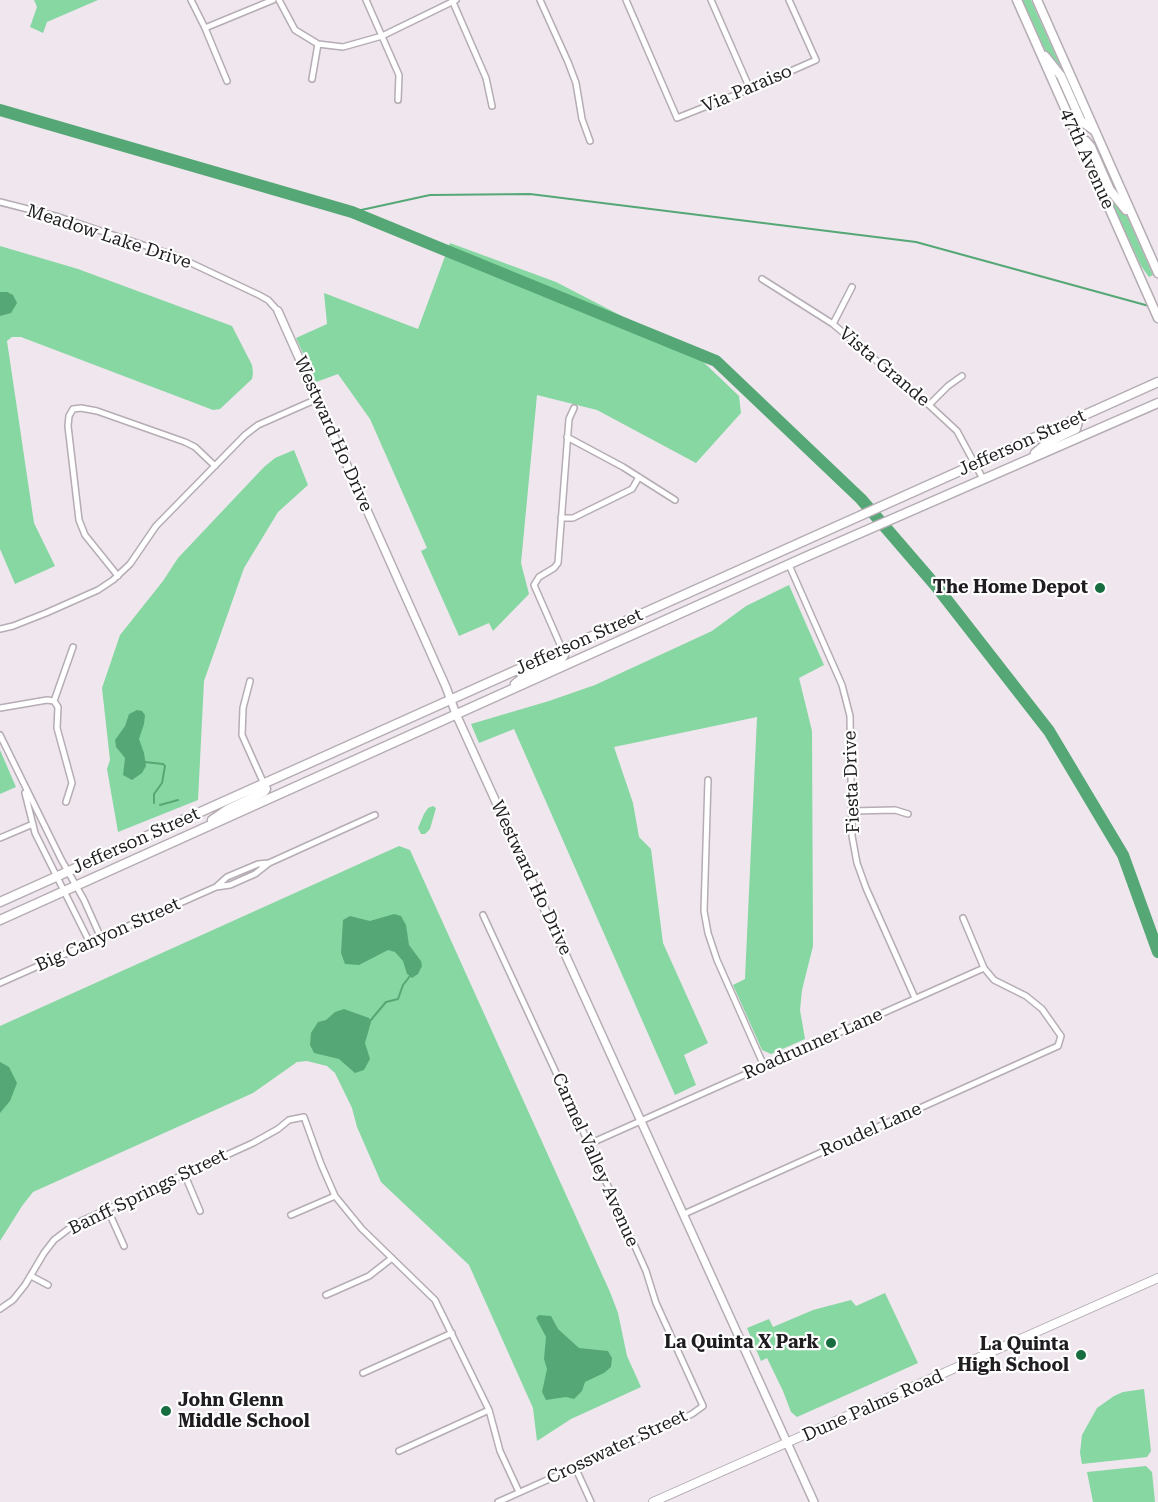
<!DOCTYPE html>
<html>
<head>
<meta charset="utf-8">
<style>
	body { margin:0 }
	canvas { display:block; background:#efe6ee }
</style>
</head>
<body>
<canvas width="1158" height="1502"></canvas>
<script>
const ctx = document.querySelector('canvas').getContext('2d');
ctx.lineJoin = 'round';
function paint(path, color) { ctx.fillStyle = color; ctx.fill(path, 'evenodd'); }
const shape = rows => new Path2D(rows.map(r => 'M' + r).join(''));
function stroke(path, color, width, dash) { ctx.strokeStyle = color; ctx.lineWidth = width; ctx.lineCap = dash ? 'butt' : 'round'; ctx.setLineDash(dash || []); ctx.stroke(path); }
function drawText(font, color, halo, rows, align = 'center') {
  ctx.font = font + ' "Roboto Serif",serif'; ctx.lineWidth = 4.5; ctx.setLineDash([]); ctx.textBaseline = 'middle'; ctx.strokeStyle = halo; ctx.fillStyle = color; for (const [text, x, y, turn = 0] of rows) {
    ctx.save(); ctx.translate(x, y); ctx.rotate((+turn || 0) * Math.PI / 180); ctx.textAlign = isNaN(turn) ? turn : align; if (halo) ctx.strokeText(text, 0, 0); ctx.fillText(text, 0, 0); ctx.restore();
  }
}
const green = shape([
	[34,0,98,0,47,22,43,33,30,27,37,7],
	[1022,0,1031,0,1060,65,1057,66,1045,50],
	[1114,199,1127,216,1153,275,1149,277,1141,266,1111,201],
	[450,243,556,282,695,354,739,396,741,413,696,463,597,410,537,395,521,563,529,594,493,631,489,623,459,636,421,551,427,548,370,419,338,374,316,382,296,338,327,324,324,293,418,329],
	[0,246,78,269,232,326,252,365,253,373,252,379,220,409,213,410,21,337,12,337,7,341,34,523,55,566,15,584,0,549],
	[294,450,308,485,278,512,244,568,204,681,198,800,118,832,107,769,110,760,102,688,120,635,163,581,178,558,264,467,275,458],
	[789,585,824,665,799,678,812,731,813,946,802,990,800,1010,805,1039,771,1054,762,1050,733,985,745,979,757,717,614,747,633,803,639,837,651,849,663,943,708,1043,684,1055,696,1085,675,1095,514,729,479,743,471,724,549,701,595,685,712,631,746,606],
	[0,750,16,787,0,794],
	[433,806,436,808,430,829,425,834,421,834,418,828,424,814,428,808],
	[399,846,410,850,610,1292,618,1313,627,1356,641,1387,571,1419,537,1441,533,1408,469,1265,381,1182,357,1127,352,1108,335,1073,327,1066,307,1061,297,1062,253,1093,33,1192,22,1206,0,1241,0,1026],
	[885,1293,918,1363,797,1417,791,1412,783,1391,767,1358,761,1361,747,1328,769,1319,773,1327,813,1310,851,1300,856,1306],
	[1144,1389,1151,1451,1147,1457,1082,1464,1080,1453,1082,1435,1097,1408,1114,1396,1123,1392],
	[1146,1466,1152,1472,1155,1502,1093,1502,1087,1472]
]);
const water = shape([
	[0,292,7,292,13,295,17,303,11,313,0,316],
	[137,710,142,711,145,715,144,724,139,739,144,753,146,766,142,773,132,780,123,775,125,758,116,747,115,740,125,726,129,714],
	[394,914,401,916,406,925,409,945,421,961,422,966,418,974,412,978,410,976,407,974,403,961,395,952,388,950,359,965,345,964,341,953,343,920,350,916,370,921],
	[344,1009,369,1018,371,1022,365,1043,370,1059,364,1070,355,1073,339,1059,314,1053,310,1045,311,1033,318,1022,326,1020,335,1012],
	[0,1062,9,1067,17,1083,10,1101,0,1113],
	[539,1315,551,1316,558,1329,579,1348,608,1351,612,1358,611,1367,604,1373,585,1382,582,1391,574,1399,566,1397,546,1400,542,1392,547,1369,544,1359,546,1337,536,1318]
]);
const stream = shape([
	[352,212,430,195,530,194,916,242,1149,306],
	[145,762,163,764,165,766,162,783,154,794,154,803],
	[160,805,178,800],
	[370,1021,386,1002,398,999,403,985,410,976]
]);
const river = shape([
	[0,110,352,212,716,361,861,499,936,586,1049,731,1123,855,1158,952]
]);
const minor = shape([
	[191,0,205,28,227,81],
	[279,0,295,30,318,44,343,47,382,36,456,0],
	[366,0,399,75,398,100],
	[452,0,486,78,492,106],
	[540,0,568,62,576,83,582,119,590,141],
	[626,0,677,118,750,89,816,60,789,0],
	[711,0,750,89],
	[205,28,273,0],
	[312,79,318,44],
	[0,202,59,217,176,256,259,295,268,300,278,311],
	[762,279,833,324,929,405,957,431,983,479],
	[833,324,852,287],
	[929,405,948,386,962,376],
	[567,437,623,467,675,500],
	[561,518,573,518,632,489,639,477],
	[789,565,842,685,850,716,852,836,857,863,866,888,915,998],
	[118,576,85,535,79,520,68,426,69,416,73,409,81,408,97,411,185,442,195,447,215,466],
	[0,629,13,626,46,613,98,590,113,580,130,564,156,526,245,435,258,425,317,399],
	[562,649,534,585,539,577,554,568,558,563,569,419,574,408],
	[250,681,243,708,242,735,264,784],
	[54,701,73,647],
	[0,708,47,700,54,701,58,707,57,728,72,783,66,802],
	[0,735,61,859,84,900,101,938],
	[708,780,704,911,708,933,717,960,764,1066],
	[25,793,35,833,90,943],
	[851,811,895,810,908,814],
	[0,838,33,824],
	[217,886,227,877,258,864,269,863,375,815],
	[483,915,589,1144,646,1271,656,1303,703,1406,692,1414,643,1437,498,1502],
	[0,983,216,887,230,885,255,874,269,863],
	[589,1144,984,968],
	[184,1173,200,1211],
	[107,1208,124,1246],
	[684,1214,1058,1046,1061,1036,1042,1009,1026,996,994,980,984,968,963,918],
	[291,1215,335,1196],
	[31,1276,48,1285],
	[326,1295,369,1276,392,1258],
	[0,1309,13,1300,25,1285,44,1253,54,1240,75,1224,253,1143,278,1129,289,1120,304,1117,321,1164,335,1196,362,1229,435,1300,489,1410,500,1451,519,1492],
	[363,1373,452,1333],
	[399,1451,489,1410],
	[575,1467,591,1502]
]);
const tertiary = shape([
	[278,311,446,687,456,714,814,1502]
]);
const secondary = shape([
	[653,1502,1158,1278]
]);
const primary = shape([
	[1017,0,1158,318],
	[1037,0,1158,273],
	[1045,56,1061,76,1081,121,1095,131],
	[1078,138,1086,141,1091,147,1110,190,1126,210],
	[1035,453,1047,443,1076,429,1079,418],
	[515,684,529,673,562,658,564,655,562,649],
	[212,820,228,809,264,792,266,789,264,784],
	[0,902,1158,382],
	[0,920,803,558,1158,403]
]);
const markers = [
	[1100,588,6,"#176d3f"],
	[831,1343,6,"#176d3f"],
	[1081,1355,6,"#176d3f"],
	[166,1411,6,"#176d3f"]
];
const streetNames = [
	["Via Paraiso",747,89,-23],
	["47th Avenue",1087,159,66],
	["Meadow Lake Drive",109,237,18],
	["Vista Grande",884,367,40],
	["Westward Ho Drive",333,434,66],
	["Jefferson Street",1022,443,-24],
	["Jefferson Street",579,642,-24],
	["Fiesta Drive",852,782,-92],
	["Jefferson Street",136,841,-24],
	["Westward Ho Drive",531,878,65],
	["Big Canyon Street",108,935,-24],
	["Roadrunner Lane",813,1044,-24],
	["Roudel Lane",871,1130,-24],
	["Carmel Valley Avenue",595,1160,66],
	["Banff Springs Street",148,1192,-26],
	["Dune Palms Road",873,1406,-24],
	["Crosswater Street",617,1447,-25]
];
const poiNames = [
	["The Home Depot",1088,588],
	["La Quinta X Park",819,1343],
	["La Quinta",1069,1345],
	["High School",1069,1366],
	["John Glenn",178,1401,"left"],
	["Middle School",178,1422,"left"]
];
paint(green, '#87d7a2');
paint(water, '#55a875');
stroke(stream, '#55a875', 2);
stroke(river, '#55a875', 12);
stroke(minor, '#b5acb4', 8);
stroke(tertiary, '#b5acb4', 10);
stroke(secondary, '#b5acb4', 10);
stroke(primary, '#b5acb4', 11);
stroke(minor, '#fff', 5);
stroke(tertiary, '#fff', 7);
stroke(secondary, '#fff', 8);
stroke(primary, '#fff', 8);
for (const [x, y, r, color] of markers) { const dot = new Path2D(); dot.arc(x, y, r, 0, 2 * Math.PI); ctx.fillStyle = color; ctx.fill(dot); stroke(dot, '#fff', 2); }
drawText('18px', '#201d20', '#fff', streetNames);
drawText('bold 18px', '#201d20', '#fff', poiNames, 'right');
</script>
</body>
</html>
